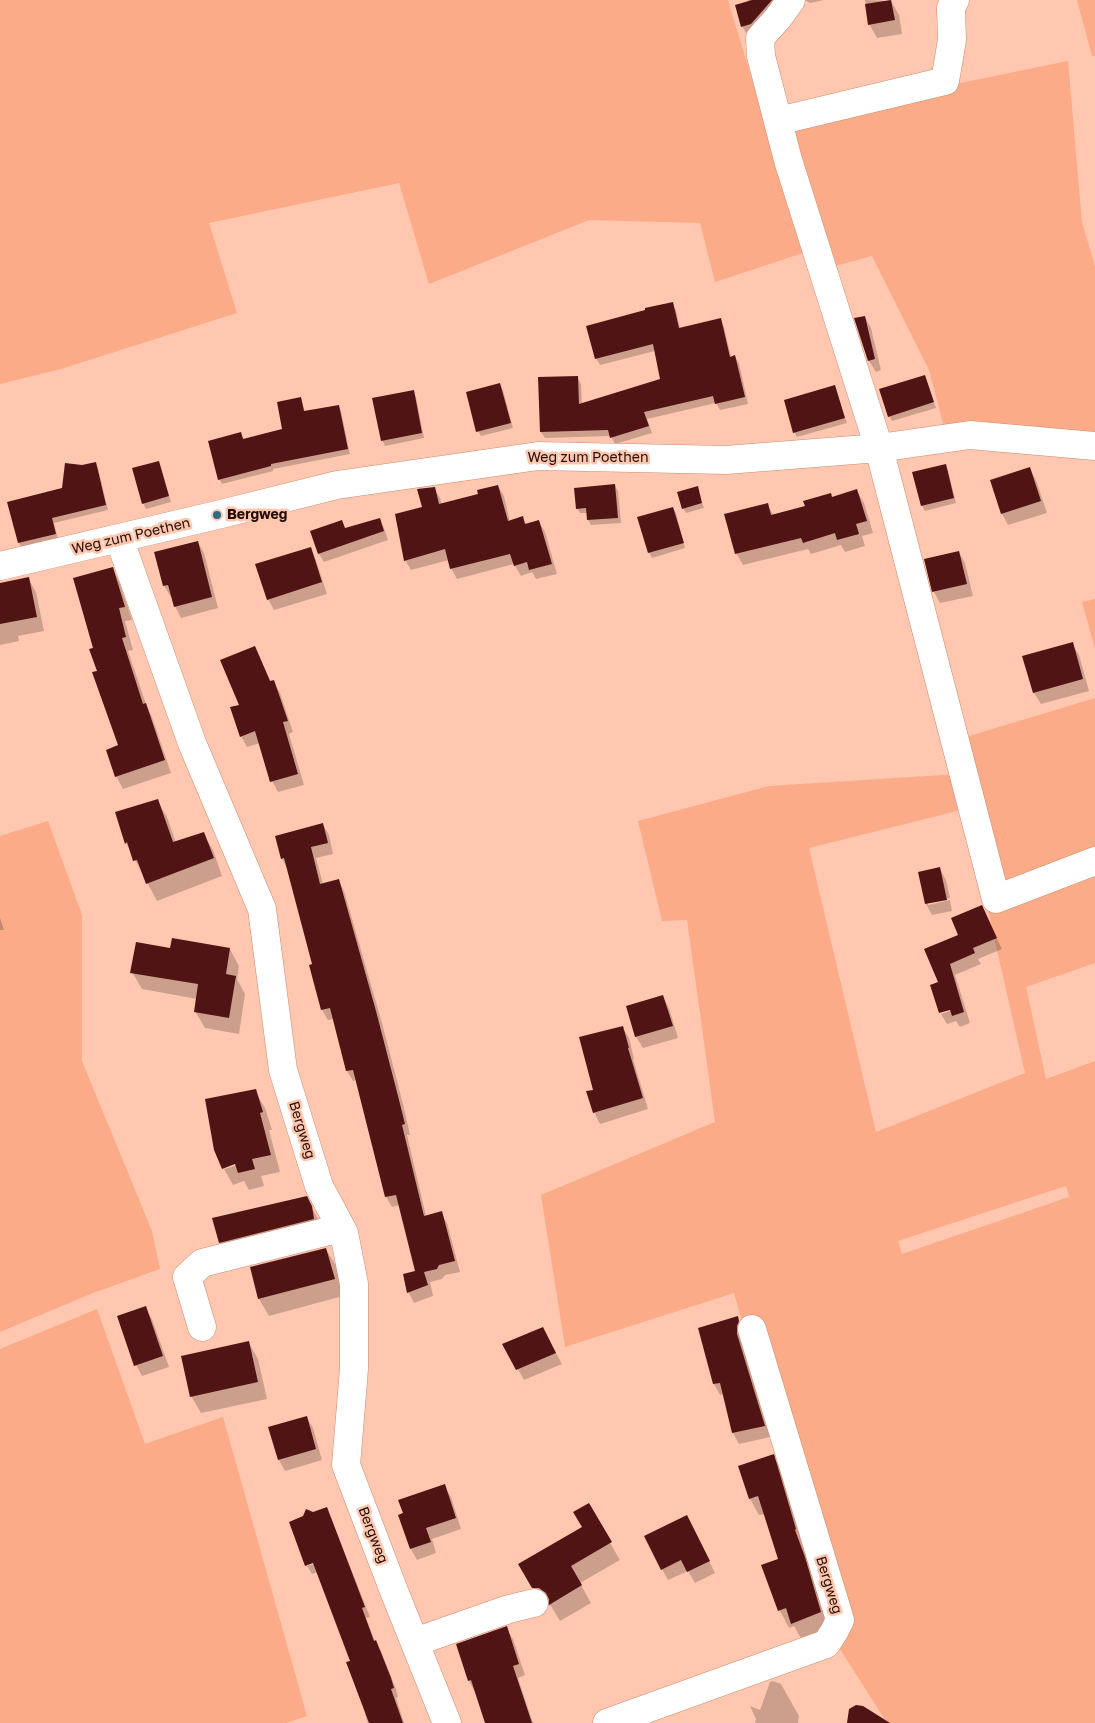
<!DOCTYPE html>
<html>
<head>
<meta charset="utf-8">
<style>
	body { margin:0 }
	canvas { display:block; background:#ffc7af }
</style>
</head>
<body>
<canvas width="1095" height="1723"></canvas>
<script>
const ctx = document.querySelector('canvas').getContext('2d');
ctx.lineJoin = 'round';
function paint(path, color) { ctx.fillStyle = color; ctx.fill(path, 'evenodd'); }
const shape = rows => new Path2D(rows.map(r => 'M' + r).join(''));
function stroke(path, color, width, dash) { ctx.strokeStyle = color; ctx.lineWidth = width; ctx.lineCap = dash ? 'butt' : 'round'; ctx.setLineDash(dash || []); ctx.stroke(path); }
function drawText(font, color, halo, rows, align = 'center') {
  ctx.font = font + ' "Golos Text",sans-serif'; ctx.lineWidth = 5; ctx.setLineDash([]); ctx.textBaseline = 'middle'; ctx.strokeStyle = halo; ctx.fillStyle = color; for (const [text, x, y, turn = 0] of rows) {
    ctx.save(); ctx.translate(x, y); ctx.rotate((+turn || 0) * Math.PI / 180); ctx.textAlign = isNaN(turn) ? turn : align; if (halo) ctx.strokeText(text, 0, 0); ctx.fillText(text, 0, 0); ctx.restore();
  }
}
const green = shape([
	[0,0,728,0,765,123,1068,61,1082,222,1095,266,1095,434,944,427,929,370,872,256,820,270,803,253,715,282,700,223,589,220,429,284,399,183,209,223,237,313,61,369,0,384],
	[1077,0,1095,0,1095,56,1092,56],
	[1095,599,1095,649,1082,602],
	[1095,698,1095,851,999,890,966,737],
	[959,774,965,809,809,848,876,1132,1025,1073,988,911,1095,872,1095,963,1026,987,1046,1079,1095,1061,1095,1723,887,1723,833,1638,734,1293,565,1347,541,1195,715,1122,687,920,662,921,638,821,769,786],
	[1066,1186,1069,1197,902,1254,898,1241],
	[48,821,82,915,82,1061,152,1231,160,1269,93,1293,0,1332,0,836],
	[97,1309,145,1444,223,1417,307,1716,286,1723,0,1723,0,1349]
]);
const shadow = shape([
	[748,0,792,0,749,38,742,26,749,2],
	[805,0,824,0,810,3],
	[865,0,891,1,899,15,902,34,877,38,869,24],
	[672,304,676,310,680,328,720,320,724,327,731,357,735,357,739,363,748,404,720,410,716,403,647,419,652,433,615,444,611,436,545,438,541,432,577,377,581,384,582,404,662,380,655,351,600,365,596,358],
	[865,317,871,328,881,370,876,372,869,361],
	[924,376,936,408,892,421,889,416],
	[500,385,503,390,513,428,481,436,478,431],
	[834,387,847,423,797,437,794,432],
	[413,392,416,397,424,438,385,446,382,440],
	[301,399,305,412,338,406,341,411,350,454,273,469,273,471,222,484,219,479,241,434,244,440,283,430],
	[158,462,161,468,171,502,146,509,143,503],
	[95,463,98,468,108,510,54,523,58,539,22,548,19,543,9,503,63,489,82,466],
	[945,465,948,470,956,503,925,511,922,506,913,473],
	[1030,469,1036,480,1047,513,1008,525,1002,514,991,481],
	[498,486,504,496,510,522,522,518,527,525,539,522,545,532,557,574,536,579,532,572,521,576,514,564,457,579,451,568,449,560,411,570,405,560,423,508,434,488,440,498,442,505,480,495],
	[615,486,618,491,621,523,591,525,588,520,588,513,580,513,577,508],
	[697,488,704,508,686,513,683,508],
	[857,491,864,503,873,533,862,536,865,546,845,552,841,545,811,554,808,549,743,565,736,553,767,504,774,516],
	[673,508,676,513,685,548,652,558,649,552],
	[379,520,384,528,388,540,324,562,319,554,311,532,341,521,345,529],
	[198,542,204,553,218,608,181,618,175,606,172,597,171,597,164,586,155,553],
	[310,548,316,560,327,594,274,610,268,599],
	[959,552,965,563,973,596,940,603,934,592],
	[112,568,119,581,132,620,125,621,133,650,128,651,147,707,152,717,171,773,123,789,116,776,120,746,98,672,94,649],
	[28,578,36,592,44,631,18,636,19,641,0,645,0,584],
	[1072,644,1079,655,1089,691,1041,704,1034,693,1024,657],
	[255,647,271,682,274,682,280,693,293,732,289,734,304,785,278,792,272,781,260,743,247,747,241,736,240,705],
	[157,800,167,817,176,843,203,833,213,850,222,876,157,901,126,843],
	[323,825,329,835,333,854,316,858,323,884,338,880,344,891,382,1023,404,1108,410,1135,407,1135,426,1216,441,1213,447,1223,460,1272,445,1275,442,1279,430,1282,433,1296,414,1303,409,1293,404,1275,416,1272,400,1205,392,1207,386,1197,357,1080,353,1081,347,1071,334,1019,328,1020,322,1010,310,966,314,965,288,869,282,859],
	[940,869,946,880,950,898,928,902,928,905,950,900,952,911,932,915,926,904,920,873],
	[981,906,1002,949,978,959,981,964,955,975,970,1023,960,1027,956,1021,947,1024,941,1014,956,1009,941,1011,941,1013,940,983,959,936],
	[0,918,4,930,0,930],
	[171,949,230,949,239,966,237,979,245,994,239,1034,205,1028,195,1011,197,999,142,989,132,972],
	[663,997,669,1008,678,1038,643,1048,636,1037,628,1007],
	[622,1027,629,1038,634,1059,633,1059,648,1109,600,1124,594,1112,594,1090],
	[255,1091,265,1108,272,1130,269,1130,280,1172,261,1176,264,1186,249,1190,244,1181,233,1185,224,1169,241,1164],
	[306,1198,321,1224,230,1259,220,1242],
	[326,1249,336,1266,343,1296,269,1316,259,1299],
	[145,1308,152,1319,169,1367,142,1376,136,1365],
	[737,1318,743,1329,770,1437,739,1444,733,1433,724,1394,720,1395,714,1384],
	[549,1340,562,1364,524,1380,504,1345],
	[249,1343,258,1359,267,1399,201,1413,191,1396],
	[306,1417,313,1428,322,1460,285,1471,279,1460,270,1428],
	[773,1456,783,1473,805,1546,803,1547,814,1575,830,1629,802,1640,794,1626,789,1628,780,1611,763,1565,779,1559,765,1514,759,1515,750,1499],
	[444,1486,451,1497,461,1529,432,1539,436,1553,417,1560,411,1549,399,1516],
	[588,1505,620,1560,580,1583,591,1603,560,1621,551,1606,543,1604,520,1565,583,1528],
	[326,1509,331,1518,370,1617,366,1618,375,1642,381,1651,396,1689,398,1697,396,1698,404,1723,368,1723,365,1714,367,1713,352,1661,318,1572,312,1574,307,1566,320,1562,313,1513],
	[693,1528,715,1573,695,1583,688,1571,668,1580,662,1569],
	[506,1628,513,1639,525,1675,518,1678,533,1723,486,1723,475,1692,469,1681],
	[773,1681,781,1684,799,1716,798,1723,755,1723,756,1719,750,1706,760,1710,770,1682]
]);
const building = shape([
	[752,0,772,0,751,24,741,27,735,5],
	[891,0,895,20,868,25,865,4],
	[673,302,679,328,721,318,730,357,735,355,745,397,715,404,713,396,644,412,649,426,610,438,608,430,540,432,538,377,578,376,579,404,660,379,653,344,595,359,586,326,645,310,645,308],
	[865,316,875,359,868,361,854,318],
	[925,375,934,402,888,417,879,389],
	[500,383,511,423,476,432,466,392],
	[835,385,845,418,793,433,784,400],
	[414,390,422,433,381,441,372,398],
	[301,397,304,411,339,405,348,449,271,464,271,466,218,480,208,441,241,432,243,439,282,429,277,402],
	[159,461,169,496,142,504,132,468],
	[96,462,106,505,52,518,56,534,18,543,7,502,62,488,65,463,82,465],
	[946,464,954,498,921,506,912,472],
	[1030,467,1041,501,1001,514,990,480],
	[615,484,618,518,587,520,586,508,576,509,574,488],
	[498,485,508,521,523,516,525,524,539,520,552,564,529,570,527,562,514,566,510,554,450,569,445,549,404,561,395,514,422,507,417,489,435,487,439,504,478,494,477,490],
	[698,486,702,503,682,509,677,492],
	[857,489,867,521,856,524,859,534,837,540,835,533,803,543,801,538,735,554,724,514,768,503,771,515,805,506,803,501,831,493,832,497],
	[673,507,684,543,648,553,637,517],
	[380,518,384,531,318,554,310,531,342,520,345,528],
	[198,541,212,597,174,607,168,585,163,586,154,552],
	[311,547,322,582,267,600,255,564],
	[959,551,967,584,932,592,924,559],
	[113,567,125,607,119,608,126,637,122,638,143,704,146,703,165,760,115,777,106,750,118,745,92,672,97,671,89,649,93,648,73,578],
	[29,577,37,617,0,624,0,583],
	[1073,642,1083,679,1033,693,1022,656],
	[255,646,270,681,274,680,288,721,283,722,298,774,270,782,255,731,240,737,230,707,239,705,220,660],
	[158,799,173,842,204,832,214,858,146,884,137,860,133,861,127,842,125,844,115,812],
	[323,823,328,843,311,847,320,884,339,879,376,1011,398,1096,405,1124,402,1125,424,1216,442,1211,455,1261,439,1265,437,1269,424,1272,428,1285,407,1293,403,1274,415,1271,396,1195,385,1197,353,1070,346,1071,330,1008,321,1010,309,965,312,964,284,858,281,859,275,836],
	[940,867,947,900,925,904,918,872],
	[982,905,997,938,973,948,975,953,950,964,964,1012,952,1016,950,1010,939,1013,930,985,938,982,924,949,958,935,951,918],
	[172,938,230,948,226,974,236,976,229,1018,194,1012,198,984,130,973,136,942,170,948],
	[663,995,673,1026,635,1037,626,1006],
	[623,1026,629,1048,628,1048,643,1098,593,1113,586,1091,593,1090,579,1037],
	[256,1089,263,1112,260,1113,271,1155,252,1159,255,1169,238,1173,235,1164,222,1169,214,1150,205,1099],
	[307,1196,312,1206,314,1219,219,1243,212,1218],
	[326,1248,335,1279,258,1299,250,1267],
	[146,1306,163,1356,134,1366,117,1316],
	[738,1316,739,1321,737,1326,737,1334,765,1426,732,1433,720,1383,713,1384,698,1328],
	[543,1327,556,1353,516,1370,502,1344],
	[249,1341,258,1382,190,1397,181,1356],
	[307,1416,316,1449,278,1460,268,1427],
	[774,1454,796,1529,795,1530,805,1557,821,1612,791,1624,786,1608,778,1611,761,1565,778,1559,758,1496,749,1499,738,1466],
	[445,1484,456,1518,426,1528,431,1542,410,1549,398,1515,403,1513,398,1500],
	[589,1503,612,1542,571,1566,582,1585,549,1605,549,1599,546,1593,539,1588,532,1588,518,1564,582,1527,573,1512],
	[327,1507,365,1607,362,1608,374,1641,376,1640,391,1678,394,1688,391,1689,403,1723,369,1723,346,1662,350,1661,313,1563,305,1566,289,1522,303,1516,306,1509,313,1512],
	[687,1515,710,1561,687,1572,681,1560,661,1570,644,1536],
	[507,1626,519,1664,513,1666,532,1723,485,1723,471,1680,468,1681,456,1644],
	[856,1705,863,1706,890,1723,847,1723,849,1709]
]);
const minor = shape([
	[791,0,778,18,760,38,761,56,788,160,879,448,996,899,1095,861],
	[778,121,945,81,952,40,951,8,955,0],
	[119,538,192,743,262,909,283,1070,319,1186,344,1233,354,1284,354,1369,346,1465,394,1591,447,1723],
	[0,566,217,515,337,485,538,456,726,460,879,448,970,435,1095,446],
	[202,1327,187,1277,202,1263,341,1228],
	[415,1642,509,1609,534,1603],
	[607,1723,826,1644,834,1632,840,1620,752,1329]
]);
const markers = [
	[217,515,5,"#2d6c81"]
];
const streetNames = [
	["Weg zum Poethen",588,458],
	["Weg zum Poethen",131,536,-13],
	["Bergweg",302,1130,73],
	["Bergweg",373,1535,69],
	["Bergweg",829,1585,73]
];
const poiNames = [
	["Bergweg",227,515]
];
paint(green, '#fcab88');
paint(shadow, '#0003');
paint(building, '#501415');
stroke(minor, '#cc8b6f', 29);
stroke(minor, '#fff', 28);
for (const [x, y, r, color] of markers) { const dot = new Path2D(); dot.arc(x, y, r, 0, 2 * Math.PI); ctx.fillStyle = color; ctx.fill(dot); stroke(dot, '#ffc7af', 2); }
drawText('14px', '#230c03', '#ffc7af', streetNames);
drawText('bold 14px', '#230c03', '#ffc7af', poiNames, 'left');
</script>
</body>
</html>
